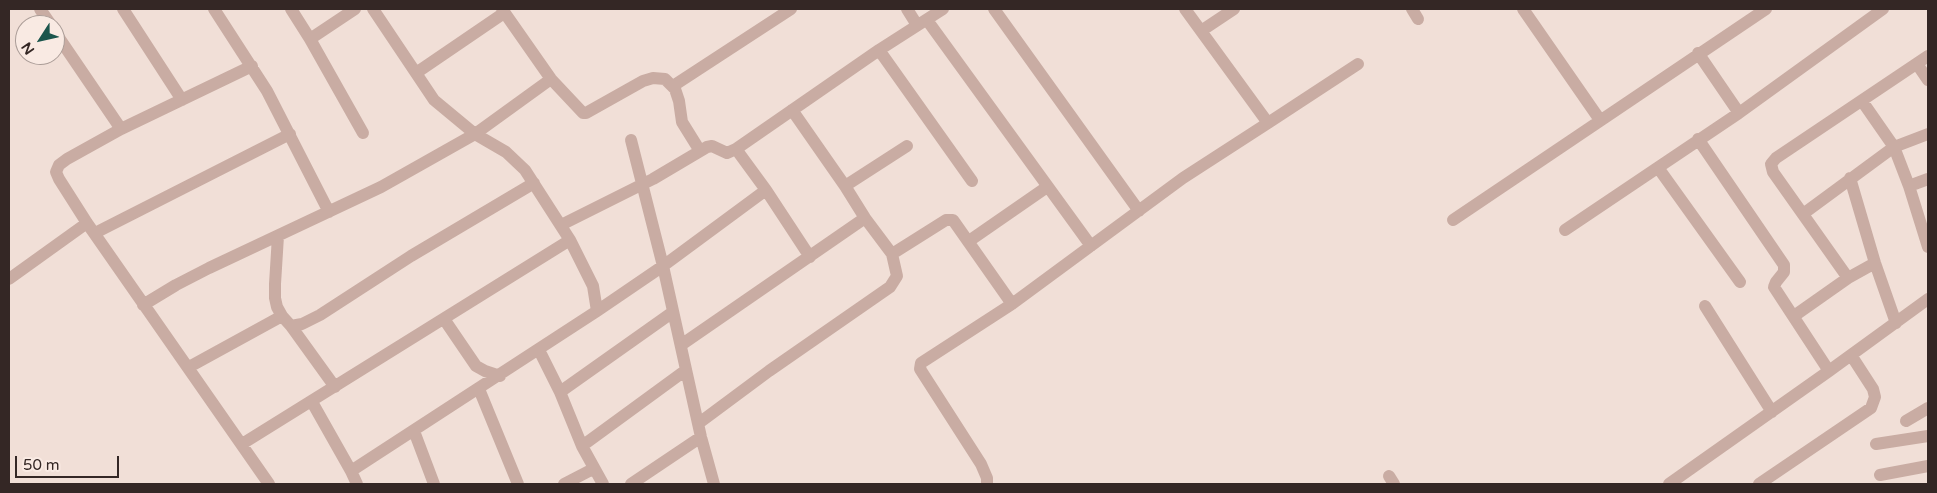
<!DOCTYPE html>
<html>
<head>
<meta charset="utf-8">
<style>
	body { margin:0 }
	#map { position:relative; width:1937px; height:493px; overflow:hidden; background:#f1dfd7; font-family:"Varela Round",sans-serif }
	canvas { display:block }
	.frame { position:absolute; inset:0; border:10px solid #342725; pointer-events:none }
	.north { position:absolute; left:15px; top:15px; width:50px; height:50px; box-sizing:border-box; background:#f9eae3; border:1px solid #aa9c97; border-radius:50%; rotate:235deg; font-size:14px; font-weight:700; line-height:20px; text-align:center; color:#342725 }
	.north::after { content:''; display:block; margin:auto; width:18px; height:22px; background:#1b554c; clip-path:polygon(50% 0,100% 100%,50% 72%,0 100%) }
	.scale { position:absolute; left:15px; top:456px; width:104px; height:22px; box-sizing:border-box; border:2px solid #342725; border-top:0; padding-left:6px; font-size:15px; line-height:18px; white-space:nowrap; color:#342725; -webkit-text-stroke:4px #f9eae3; paint-order:stroke }
</style>
</head>
<body>
<div id="map">
<canvas width="1937" height="493"></canvas>
<div class="frame"></div>
<div class="north">N</div>
<div class="scale">50 m</div>
</div>
<script>
const ctx = document.querySelector('canvas').getContext('2d');
ctx.lineJoin = 'round';
const shape = rows => new Path2D(rows.map(r => 'M' + r).join(''));
function stroke(path, color, width, dash) { ctx.strokeStyle = color; ctx.lineWidth = width; ctx.lineCap = dash ? 'butt' : 'round'; ctx.setLineDash(dash || []); ctx.stroke(path); }
const minor = shape([
	[40,9,51,25],
	[123,9,182,100],
	[214,9,267,91,329,212],
	[291,9,310,39,363,133],
	[373,9,434,100,475,134,506,152,525,170,570,240,593,286,597,311],
	[502,9,551,79,583,113,586,113,643,81,653,78,665,79,675,89,679,101,682,122,700,151],
	[907,9,917,25],
	[994,9,1139,211],
	[1412,9,1418,19],
	[1523,9,1600,120],
	[927,20,1091,246],
	[1201,31,1234,9],
	[55,32,121,129],
	[310,39,355,9],
	[879,50,972,181],
	[1698,53,1739,113],
	[1917,64,1928,80],
	[252,66,121,129,67,159,59,165,56,172,59,179,87,223,269,484],
	[416,73,504,13],
	[673,86,791,9],
	[1862,101,1894,147,1909,186,1928,247],
	[1268,123,1358,64],
	[1698,139,1784,265,1784,272,1776,282,1774,287,1829,371],
	[631,140,663,266,701,437,714,484],
	[736,149,766,190,810,257],
	[1659,169,1740,282],
	[1850,178,1875,263,1896,323],
	[845,186,907,146],
	[1909,186,1928,179],
	[1803,214,1894,147,1928,134],
	[1453,220,1766,9],
	[561,225,653,179,707,147,712,146,727,153,736,149,879,50,943,9],
	[1565,230,1739,113,1883,9],
	[95,233,290,134],
	[278,236,275,284,275,298,277,307,282,316,291,326,335,387],
	[969,241,1047,187],
	[892,254,946,220,953,220,1012,304],
	[1848,278,1773,172,1771,164,1776,158,1928,56],
	[9,279,87,223],
	[143,305,176,285,209,268,381,187,475,134,551,79],
	[1705,306,1772,412],
	[1794,316,1848,278,1875,263],
	[444,319,476,366,485,371,500,376],
	[291,326,302,324,320,315,411,256,534,183],
	[681,345,865,218],
	[539,350,560,392],
	[189,367,282,316],
	[479,389,518,484],
	[312,402,351,471,357,484],
	[1906,421,1928,408],
	[699,423,769,371,890,287,897,276,892,254,865,218,845,186,792,110],
	[414,431,434,484],
	[242,444,570,240],
	[1876,444,1928,436],
	[582,446,686,370],
	[351,471,597,311,663,266,766,190],
	[1880,475,1928,466],
	[1389,476,1394,484],
	[564,484,593,469],
	[603,484,582,446,560,392,673,312],
	[631,484,701,437],
	[987,484,987,478,981,464,920,369,921,363,1012,304,1183,178,1268,123,1185,9],
	[1669,484,1829,371,1928,299],
	[1759,484,1871,408,1875,397,1873,389,1851,355]
]);
stroke(minor, '#c9aca3', 12);
</script>
</body>
</html>
